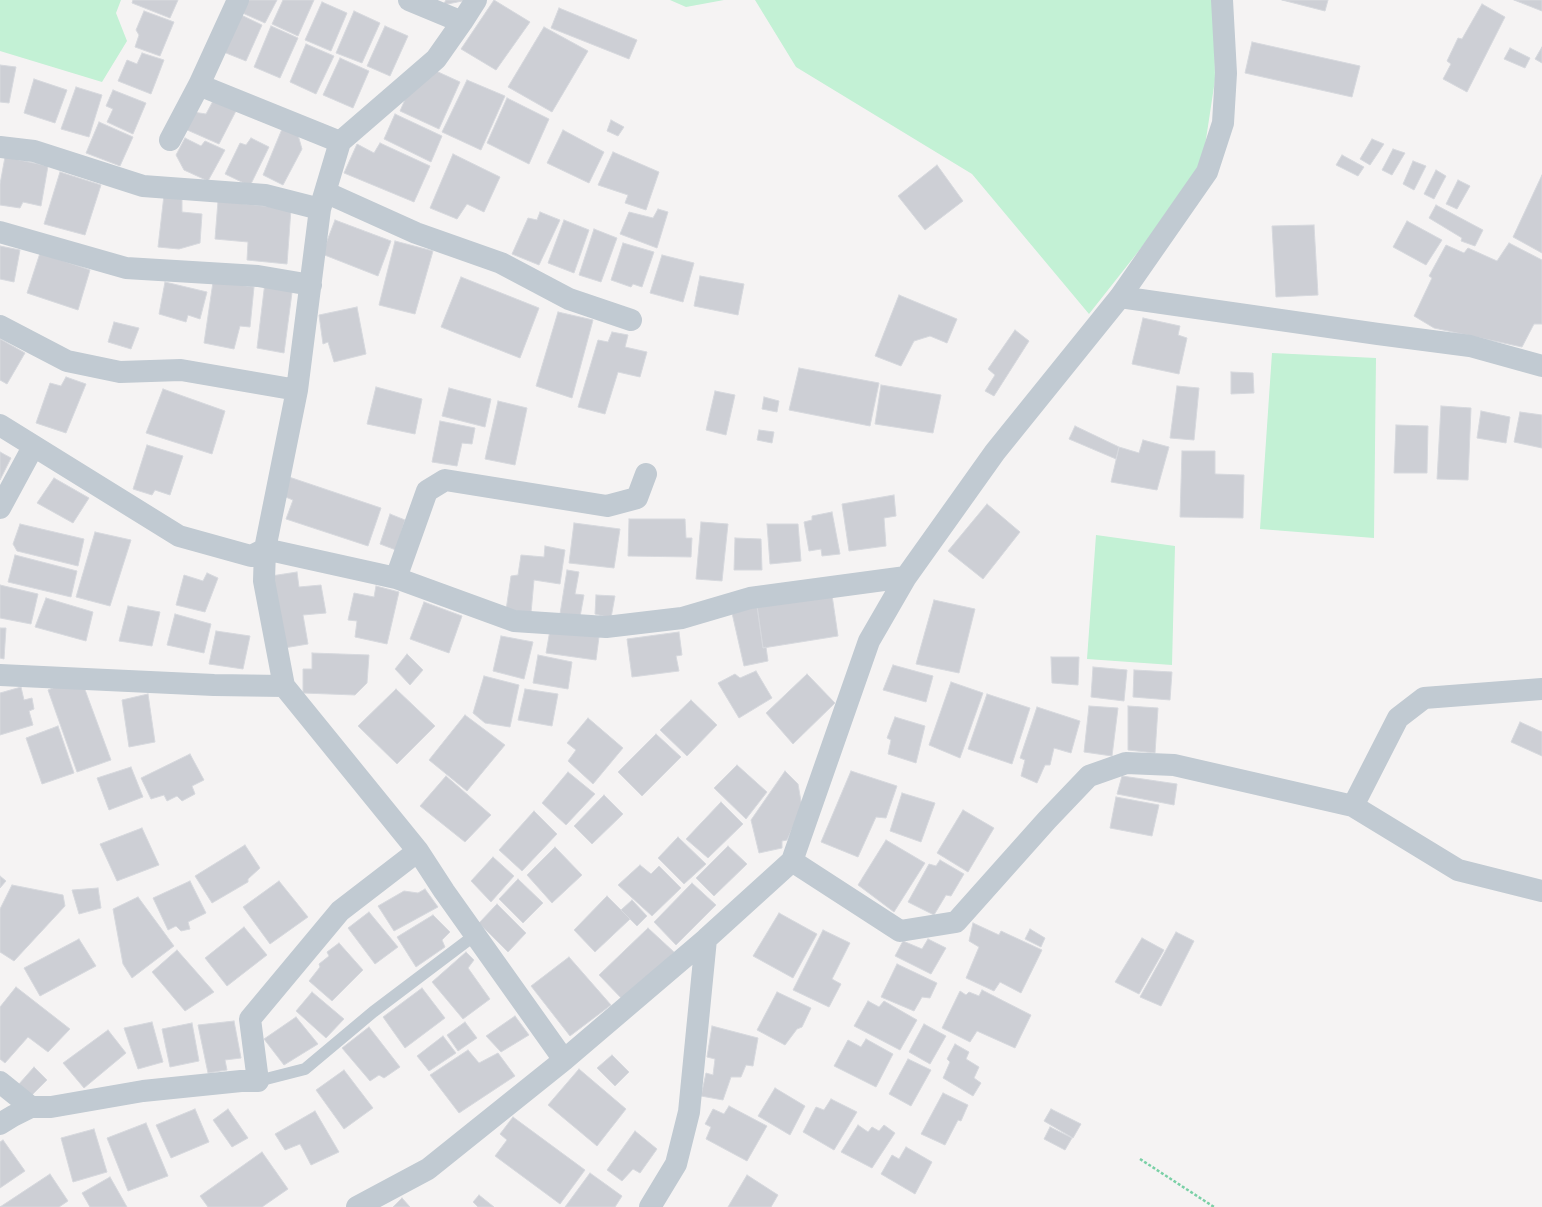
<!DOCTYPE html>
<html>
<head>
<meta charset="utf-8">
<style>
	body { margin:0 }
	canvas { display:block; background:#f5f3f3 }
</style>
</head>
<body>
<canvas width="1542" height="1207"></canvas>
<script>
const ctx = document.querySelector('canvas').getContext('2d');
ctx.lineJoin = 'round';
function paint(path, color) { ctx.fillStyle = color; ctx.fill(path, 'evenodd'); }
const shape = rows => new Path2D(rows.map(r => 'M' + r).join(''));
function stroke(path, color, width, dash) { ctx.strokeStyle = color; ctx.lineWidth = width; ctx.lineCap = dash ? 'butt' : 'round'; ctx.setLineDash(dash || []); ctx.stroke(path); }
const green = shape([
	[0,0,121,0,116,13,127,41,102,82,0,51],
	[670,0,724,0,686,7],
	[755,0,1214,0,1215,80,1201,172,1089,314,972,174,796,67],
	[1272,353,1376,358,1374,538,1260,529],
	[1096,535,1175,546,1172,665,1087,659]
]);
const building = shape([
	[133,0,178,0,170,18,132,3,133,0],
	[243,0,277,0,265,23,238,11,243,0],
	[283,0,314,0,298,36,272,24,283,0],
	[446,0,467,0,443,5,446,0],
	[494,0,530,22,496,70,461,49,494,0],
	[1282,0,1328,0,1325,11,1282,0],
	[1514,0,1542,0,1542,11,1514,0],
	[322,2,347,13,331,51,305,40,322,2],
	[1482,4,1505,17,1467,92,1443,79,1451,64,1447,61,1458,38,1462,39,1482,4],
	[559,8,637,40,629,59,551,28,559,8],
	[144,11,174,22,160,56,135,47,139,35,136,30,144,11],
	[354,11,380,23,362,63,336,53,354,11],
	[237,13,262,25,246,61,221,51,237,13],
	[271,26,298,38,280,78,254,67,271,26],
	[385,26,408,36,390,76,367,66,385,26],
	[544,27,588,51,552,112,508,87,544,27],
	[1252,42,1360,66,1352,97,1245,73,1252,42],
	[306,44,334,56,316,94,290,82,306,44],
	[1542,47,1542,63,1535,59,1542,47],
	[1510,48,1530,58,1525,68,1504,59,1510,48],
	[142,53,164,60,151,94,118,81,127,60,137,64,142,53],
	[340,58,369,71,353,108,323,95,340,58],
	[0,65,16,67,9,103,0,102,0,65],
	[436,71,460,82,439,129,400,111,407,95,436,71],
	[34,79,67,90,55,123,24,113,34,79],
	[467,80,505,96,481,150,442,132,467,80],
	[76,87,102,95,89,137,61,129,76,87],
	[113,90,146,103,133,134,107,122,113,109,106,106,113,90],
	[507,98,549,119,529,164,487,143,507,98],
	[213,101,237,109,219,144,185,129,193,112,206,114,213,101],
	[395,114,442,136,431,162,384,139,395,114],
	[611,120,624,127,618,136,607,131,611,120],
	[99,122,133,137,120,166,86,153,99,122],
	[282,129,298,135,302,149,283,185,263,175,282,129],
	[563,130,604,152,589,183,547,163,563,130],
	[185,138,201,146,205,141,225,150,208,181,184,170,176,155,185,138],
	[251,138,269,147,250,186,225,174,240,143,246,145,251,138],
	[1372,139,1384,144,1370,165,1360,159,1372,139],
	[380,143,430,166,414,202,344,173,357,144,374,153,380,143],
	[1393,149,1405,153,1392,175,1382,170,1393,149],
	[613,152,659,172,646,210,625,203,628,195,598,185,613,152],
	[453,154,500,177,484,212,467,204,457,219,430,208,453,154],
	[1342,155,1364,167,1358,176,1336,165,1342,155],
	[5,157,48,166,41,206,23,202,20,208,0,205,0,184,5,157],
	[1413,161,1426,166,1414,190,1403,184,1413,161],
	[937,165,963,201,925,230,898,196,937,165],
	[1436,170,1446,176,1434,199,1424,194,1436,170],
	[60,172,101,185,85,235,44,224,60,172],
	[1542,175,1542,253,1513,237,1542,175],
	[1458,180,1470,186,1457,209,1446,204,1458,180],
	[164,195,182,197,182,212,202,214,200,243,179,249,158,247,164,195],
	[218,201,291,209,287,264,247,260,248,242,215,239,218,201],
	[1436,205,1483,230,1475,246,1461,241,1462,238,1429,218,1436,205],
	[658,209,668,212,657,248,620,234,629,212,653,218,658,209],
	[540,212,560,220,539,265,512,254,528,218,537,220,540,212],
	[335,220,391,241,378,276,322,254,335,220],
	[564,220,589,230,574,273,548,263,564,220],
	[1407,221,1442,240,1426,265,1393,247,1407,221],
	[1314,225,1318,295,1276,297,1272,226,1314,225],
	[594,229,617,238,601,282,579,275,594,229],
	[395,241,433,251,415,314,379,305,395,241],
	[623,243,654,252,642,287,633,284,631,287,611,280,623,243],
	[1509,243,1542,260,1542,324,1534,324,1522,347,1434,328,1414,316,1432,278,1429,276,1446,245,1464,253,1468,248,1497,261,1509,243],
	[0,246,20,250,14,282,0,279,0,246],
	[40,253,90,270,78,310,27,293,40,253],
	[662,255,694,263,683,302,650,293,662,255],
	[700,276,744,284,738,315,694,306,700,276],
	[461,277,539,308,520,358,441,327,461,277],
	[165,282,207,292,200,319,188,315,186,322,159,314,165,282],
	[213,282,254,287,250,327,240,326,234,349,204,343,213,282],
	[265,282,293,285,284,353,257,348,265,282],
	[899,295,957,319,947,343,930,336,914,341,901,366,875,356,899,295],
	[357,307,366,354,334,362,328,342,323,344,319,315,357,307],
	[558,312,593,320,572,398,536,386,558,312],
	[1143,318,1180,326,1178,335,1187,338,1179,374,1132,364,1143,318],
	[114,322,139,328,131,349,108,342,114,322],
	[1015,330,1029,341,994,396,985,391,995,375,988,369,1015,330],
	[612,332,628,335,625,347,647,352,640,377,618,372,605,414,578,407,598,340,608,342,612,332],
	[0,339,25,353,7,384,0,380,0,339],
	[799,368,879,383,870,426,789,410,799,368],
	[1231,372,1253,373,1254,393,1231,394,1231,372],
	[66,377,86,384,66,433,36,423,50,383,61,386,66,377],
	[881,385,941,395,933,433,875,424,881,385],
	[1177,386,1199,388,1194,440,1170,438,1177,386],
	[376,387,422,399,415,434,367,424,376,387],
	[449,388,491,399,485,427,442,416,449,388],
	[163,389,225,411,212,454,146,433,163,389],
	[715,391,735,395,726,435,706,430,715,391],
	[764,397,779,401,777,412,762,409,764,397],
	[498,401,527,408,515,465,485,459,498,401],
	[1441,406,1471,408,1468,480,1437,479,1441,406],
	[1481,411,1510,417,1506,443,1477,438,1481,411],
	[1520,412,1542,415,1542,448,1514,442,1520,412],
	[440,421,475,428,472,444,462,443,457,466,432,462,440,421],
	[1396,425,1428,426,1427,473,1394,473,1396,425],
	[1075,426,1119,447,1116,459,1069,439,1075,426],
	[759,430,774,432,772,443,757,440,759,430],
	[1143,440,1169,447,1157,490,1111,482,1119,447,1139,453,1143,440],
	[147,445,183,456,170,495,155,490,152,495,133,489,147,445],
	[1182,451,1215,451,1215,474,1244,475,1243,518,1180,517,1182,451],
	[0,452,11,458,0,480,0,452],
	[289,477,381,508,368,546,286,519,293,500,283,496,289,477],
	[54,478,89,498,73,523,37,503,54,478],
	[894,495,896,516,884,518,886,546,849,551,842,504,894,495],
	[987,504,1020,532,983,579,948,551,987,504],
	[832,512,840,554,822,556,821,549,809,551,804,522,812,520,812,516,832,512],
	[390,514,405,520,396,550,380,544,390,514],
	[629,519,685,519,686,538,692,538,691,557,628,556,629,519],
	[701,522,728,524,722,581,696,579,701,522],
	[574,523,620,529,614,568,569,563,574,523],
	[20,524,84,539,78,566,17,551,13,544,20,524],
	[767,524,798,524,801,561,770,564,767,524],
	[95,532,131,540,110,606,76,597,95,532],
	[735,538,761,539,762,570,734,570,735,538],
	[545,546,565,550,560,584,534,580,531,613,506,610,511,576,518,575,521,555,544,557,545,546],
	[15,555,77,571,71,597,8,582,15,555],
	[567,570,579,572,575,594,584,595,580,617,560,614,567,570],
	[297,572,299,587,321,585,326,613,303,615,308,644,284,648,271,576,297,572],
	[207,573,218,578,205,612,176,605,184,575,203,581,207,573],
	[0,585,38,594,31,624,0,618,0,585],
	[376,586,399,592,387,644,355,637,357,621,348,620,354,593,374,597,376,586],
	[596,595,615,596,611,618,595,614,596,595],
	[832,595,838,636,763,648,757,606,832,595],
	[46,598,93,612,86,641,35,627,46,598],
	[934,600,975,609,959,673,916,664,934,600],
	[424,602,462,616,449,653,410,639,424,602],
	[128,606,160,612,152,646,119,641,128,606],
	[757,606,763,648,766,647,768,661,744,666,732,613,757,606],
	[175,614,211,624,204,653,167,645,175,614],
	[0,628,6,628,4,659,0,658,0,628],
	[550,630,599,637,596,660,546,653,550,630],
	[216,631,250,636,243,669,209,664,216,631],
	[679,632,682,655,676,656,679,671,632,677,627,639,679,632],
	[501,636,533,642,524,679,493,671,501,636],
	[312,653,369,655,367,683,355,695,303,693,303,669,312,669,312,653],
	[407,654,423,670,410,685,395,669,407,654],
	[538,655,572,662,568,689,533,683,538,655],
	[1051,657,1079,657,1078,685,1052,683,1051,657],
	[893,665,933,676,926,702,883,690,893,665],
	[1093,667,1127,670,1124,701,1091,697,1093,667],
	[1134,670,1172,672,1170,700,1133,697,1134,670],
	[756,671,772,698,739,718,718,683,735,674,740,678,756,671],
	[807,674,835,703,793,744,766,713,807,674],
	[484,676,519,685,510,727,485,723,473,713,484,676],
	[951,682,983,693,960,758,929,745,951,682],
	[58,686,84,687,111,760,77,772,48,690,58,686],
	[21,687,24,700,32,698,34,709,29,711,33,725,0,735,0,693,21,687],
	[396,689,435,726,397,764,358,726,396,689],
	[525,689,558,694,552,726,518,720,525,689],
	[148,694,155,742,129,747,122,700,148,694],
	[987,694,1030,708,1012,764,968,749,987,694],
	[691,700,717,725,687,756,660,730,691,700],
	[1089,706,1118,708,1112,756,1084,752,1089,706],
	[1128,706,1158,708,1155,753,1128,750,1128,706],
	[1037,707,1080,721,1071,753,1054,748,1050,765,1045,765,1037,783,1021,776,1025,760,1020,758,1037,707],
	[465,715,505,745,467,791,429,760,465,715],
	[895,717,925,726,916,763,888,754,891,740,887,738,895,717],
	[588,718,623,748,593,784,568,761,576,750,567,743,588,718],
	[1520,722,1542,732,1542,756,1511,742,1520,722],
	[58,726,74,773,42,784,26,738,58,726],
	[656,734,681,757,642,796,618,772,656,734],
	[190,754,204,780,192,786,195,794,182,801,177,796,167,801,164,795,151,799,141,778,190,754],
	[737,765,767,792,746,819,714,788,737,765],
	[131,767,143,797,109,810,97,778,131,767],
	[785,771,798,784,802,807,787,840,782,841,782,848,759,853,751,820,785,771],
	[851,771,897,786,886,818,876,817,858,857,821,842,851,771],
	[568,772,595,794,566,825,542,803,568,772],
	[446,776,491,815,465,842,420,806,446,776],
	[1122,776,1177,784,1174,805,1117,794,1122,776],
	[902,793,935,803,921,842,890,831,902,793],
	[604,795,623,814,592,844,574,826,604,795],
	[1116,797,1159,805,1152,836,1110,828,1116,797],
	[721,802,743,824,708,858,686,839,721,802],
	[963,810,994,828,968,872,937,853,963,810],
	[534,811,557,834,522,871,499,850,534,811],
	[142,828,159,865,117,881,100,844,142,828],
	[678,837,706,864,684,884,658,858,678,837],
	[886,840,925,863,894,912,858,885,886,840],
	[245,845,260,868,248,879,248,882,212,903,195,876,245,845],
	[728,846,747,864,714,896,696,878,728,846],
	[555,847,582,875,552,903,527,875,555,847],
	[493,857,514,876,491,902,471,881,493,857],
	[940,860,964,874,951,896,946,895,934,915,908,902,929,864,936,866,940,860],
	[640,865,651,874,659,866,681,888,652,916,618,885,640,865],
	[0,876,6,881,0,888,0,876],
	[518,879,543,903,523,923,499,899,518,879],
	[190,881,206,913,188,922,190,929,181,931,176,926,168,930,153,898,190,881],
	[279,881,308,917,270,944,243,907,279,881],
	[692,883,716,905,676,945,654,922,692,883],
	[12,885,63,895,65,906,14,961,0,952,0,909,12,885],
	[98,888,101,908,79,914,72,890,98,888],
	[425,889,438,907,394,931,378,906,404,891,418,893,425,889],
	[607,896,630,919,595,952,574,930,607,896],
	[138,897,174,946,132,978,123,964,113,909,138,897],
	[632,900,647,916,637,926,621,910,632,900],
	[497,904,526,933,508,952,479,923,497,904],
	[369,912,398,947,375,964,348,928,369,912],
	[779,913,817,934,793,978,753,956,779,913],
	[433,915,450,932,442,940,445,947,416,967,397,937,433,915],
	[973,923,999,935,1001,931,1042,950,1021,993,1000,982,994,991,966,978,979,947,969,941,973,923],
	[244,927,267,955,227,986,205,958,244,927],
	[648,928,674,952,624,1001,599,975,648,928],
	[1030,929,1045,938,1041,947,1025,939,1030,929],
	[823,930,850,943,832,979,841,984,829,1007,793,990,823,930],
	[1176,932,1194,941,1161,1006,1140,997,1176,932],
	[1142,938,1164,950,1139,994,1115,982,1142,938],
	[79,939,96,966,40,996,24,968,79,939],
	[928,939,946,948,931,974,895,956,903,941,922,949,928,939],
	[339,943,363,970,332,1001,309,981,320,967,319,964,329,956,327,952,339,943],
	[177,950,214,992,185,1011,152,972,177,950],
	[466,952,474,960,468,968,490,999,463,1019,432,982,466,952],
	[569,957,611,1005,570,1036,531,986,569,957],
	[897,964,937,983,930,998,922,997,914,1011,881,997,897,964],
	[16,987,70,1029,48,1052,28,1037,5,1063,0,1059,0,1007,16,987],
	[422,988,445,1018,405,1048,383,1017,422,988],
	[982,990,1031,1015,1015,1048,977,1031,970,1042,942,1028,960,991,966,995,969,992,979,996,982,990],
	[312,992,344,1019,326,1038,296,1011,312,992],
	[777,992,811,1008,802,1027,797,1029,785,1045,757,1030,777,992],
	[868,1001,879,1007,884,1001,917,1020,900,1050,854,1026,868,1001],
	[515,1016,529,1035,501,1052,486,1036,515,1016],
	[296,1017,318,1044,284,1065,264,1039,296,1017],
	[234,1021,241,1058,225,1060,227,1070,208,1073,198,1025,234,1021],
	[152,1022,163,1062,138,1069,124,1028,152,1022],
	[465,1022,477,1038,458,1051,447,1035,465,1022],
	[192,1023,199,1061,170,1067,162,1029,192,1023],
	[924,1024,946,1036,930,1064,909,1052,924,1024],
	[712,1026,758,1038,753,1066,746,1065,741,1077,731,1077,723,1100,701,1096,706,1073,713,1075,715,1059,707,1057,712,1026],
	[369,1027,400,1067,384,1078,379,1075,370,1081,342,1048,369,1027],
	[108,1030,126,1053,84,1088,63,1063,108,1030],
	[443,1036,456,1053,429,1071,417,1056,443,1036],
	[866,1039,893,1054,876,1087,834,1066,848,1040,861,1047,866,1039],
	[955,1044,969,1052,966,1059,979,1067,974,1078,981,1083,973,1096,943,1078,950,1062,947,1059,955,1044],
	[468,1050,479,1063,498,1053,515,1076,459,1113,430,1075,468,1050],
	[612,1055,629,1072,615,1086,597,1068,612,1055],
	[908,1059,931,1070,911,1106,889,1094,908,1059],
	[34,1067,47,1080,31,1096,19,1084,34,1067],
	[579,1069,626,1109,597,1146,548,1105,579,1069],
	[344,1070,373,1108,344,1129,316,1090,344,1070],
	[775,1088,805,1106,790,1135,758,1116,775,1088],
	[943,1093,968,1105,961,1121,958,1120,945,1145,921,1134,943,1093],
	[831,1099,857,1112,834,1150,803,1132,816,1107,824,1110,831,1099],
	[729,1106,767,1126,747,1161,706,1139,711,1127,705,1124,713,1109,724,1114,729,1106],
	[195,1109,209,1142,171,1158,156,1125,195,1109],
	[228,1109,248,1138,232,1147,213,1120,228,1109],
	[1051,1109,1081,1124,1073,1138,1044,1121,1051,1109],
	[315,1111,339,1152,311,1165,300,1144,285,1150,275,1134,315,1111],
	[513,1117,585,1170,560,1204,495,1156,507,1140,500,1134,513,1117],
	[146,1123,168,1176,128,1191,107,1138,146,1123],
	[858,1125,868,1132,872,1127,879,1131,884,1125,895,1133,872,1168,841,1152,858,1125],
	[1050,1127,1072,1138,1065,1150,1044,1139,1050,1127],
	[94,1129,107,1172,73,1182,61,1138,94,1129],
	[635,1131,657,1149,640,1173,633,1169,622,1181,607,1170,635,1131],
	[3,1140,25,1171,0,1188,0,1142,3,1140],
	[906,1147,932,1162,915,1194,881,1174,892,1155,899,1159,906,1147],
	[262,1152,288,1189,262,1207,208,1207,200,1196,262,1152],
	[590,1173,622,1196,615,1207,565,1207,590,1173],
	[50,1174,68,1201,59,1207,0,1207,50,1174],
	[747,1175,778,1195,771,1207,728,1207,747,1175],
	[110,1177,127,1207,90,1207,82,1193,110,1177],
	[479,1195,494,1207,478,1207,473,1202,479,1195],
	[402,1198,410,1207,393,1207,402,1198]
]);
const path = shape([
	[1140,1159,1214,1207]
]);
const lane = shape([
	[258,1081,305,1069,373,1012,475,935]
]);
const street = shape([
	[409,0,462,22],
	[476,0,462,22,436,59,340,142,320,209,297,390,265,549,264,581,284,686,418,851,444,891,564,1060],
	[199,85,340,142],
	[170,140,199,85,238,0],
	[0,147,34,151,143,186,265,195,320,209],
	[325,192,416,233,501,263,569,299,631,320],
	[0,232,126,268,258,276,311,285],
	[1120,297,1378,334,1470,346,1542,366],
	[0,326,67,361,120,372,181,370,297,390],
	[0,425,179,536,251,556,265,549,396,578,514,621,606,627,682,618,750,598,906,577],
	[0,508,33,447],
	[396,578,427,491,445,480,607,506,637,498,646,474],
	[0,675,214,685,284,686],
	[1353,806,1398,718,1424,698,1542,689],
	[792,861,869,641,906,577,995,452,1120,297,1207,172,1223,123,1226,73,1222,0],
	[0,1082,31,1107],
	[0,1124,13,1116,31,1107,51,1107,143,1091,241,1081,258,1081,250,1019,340,911,418,851],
	[357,1207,428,1169,564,1060,706,939,792,861,900,931,956,922,1047,820,1089,776,1126,763,1174,765,1353,806,1458,870,1542,891],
	[650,1207,676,1164,689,1112,706,939]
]);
paint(green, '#c3f1d5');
paint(building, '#cdcfd5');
stroke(building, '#d7d9de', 1);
stroke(path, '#7ad0a6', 2.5, [3, 2]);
stroke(lane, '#c1cad2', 12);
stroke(street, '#c1cad2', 22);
</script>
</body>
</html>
